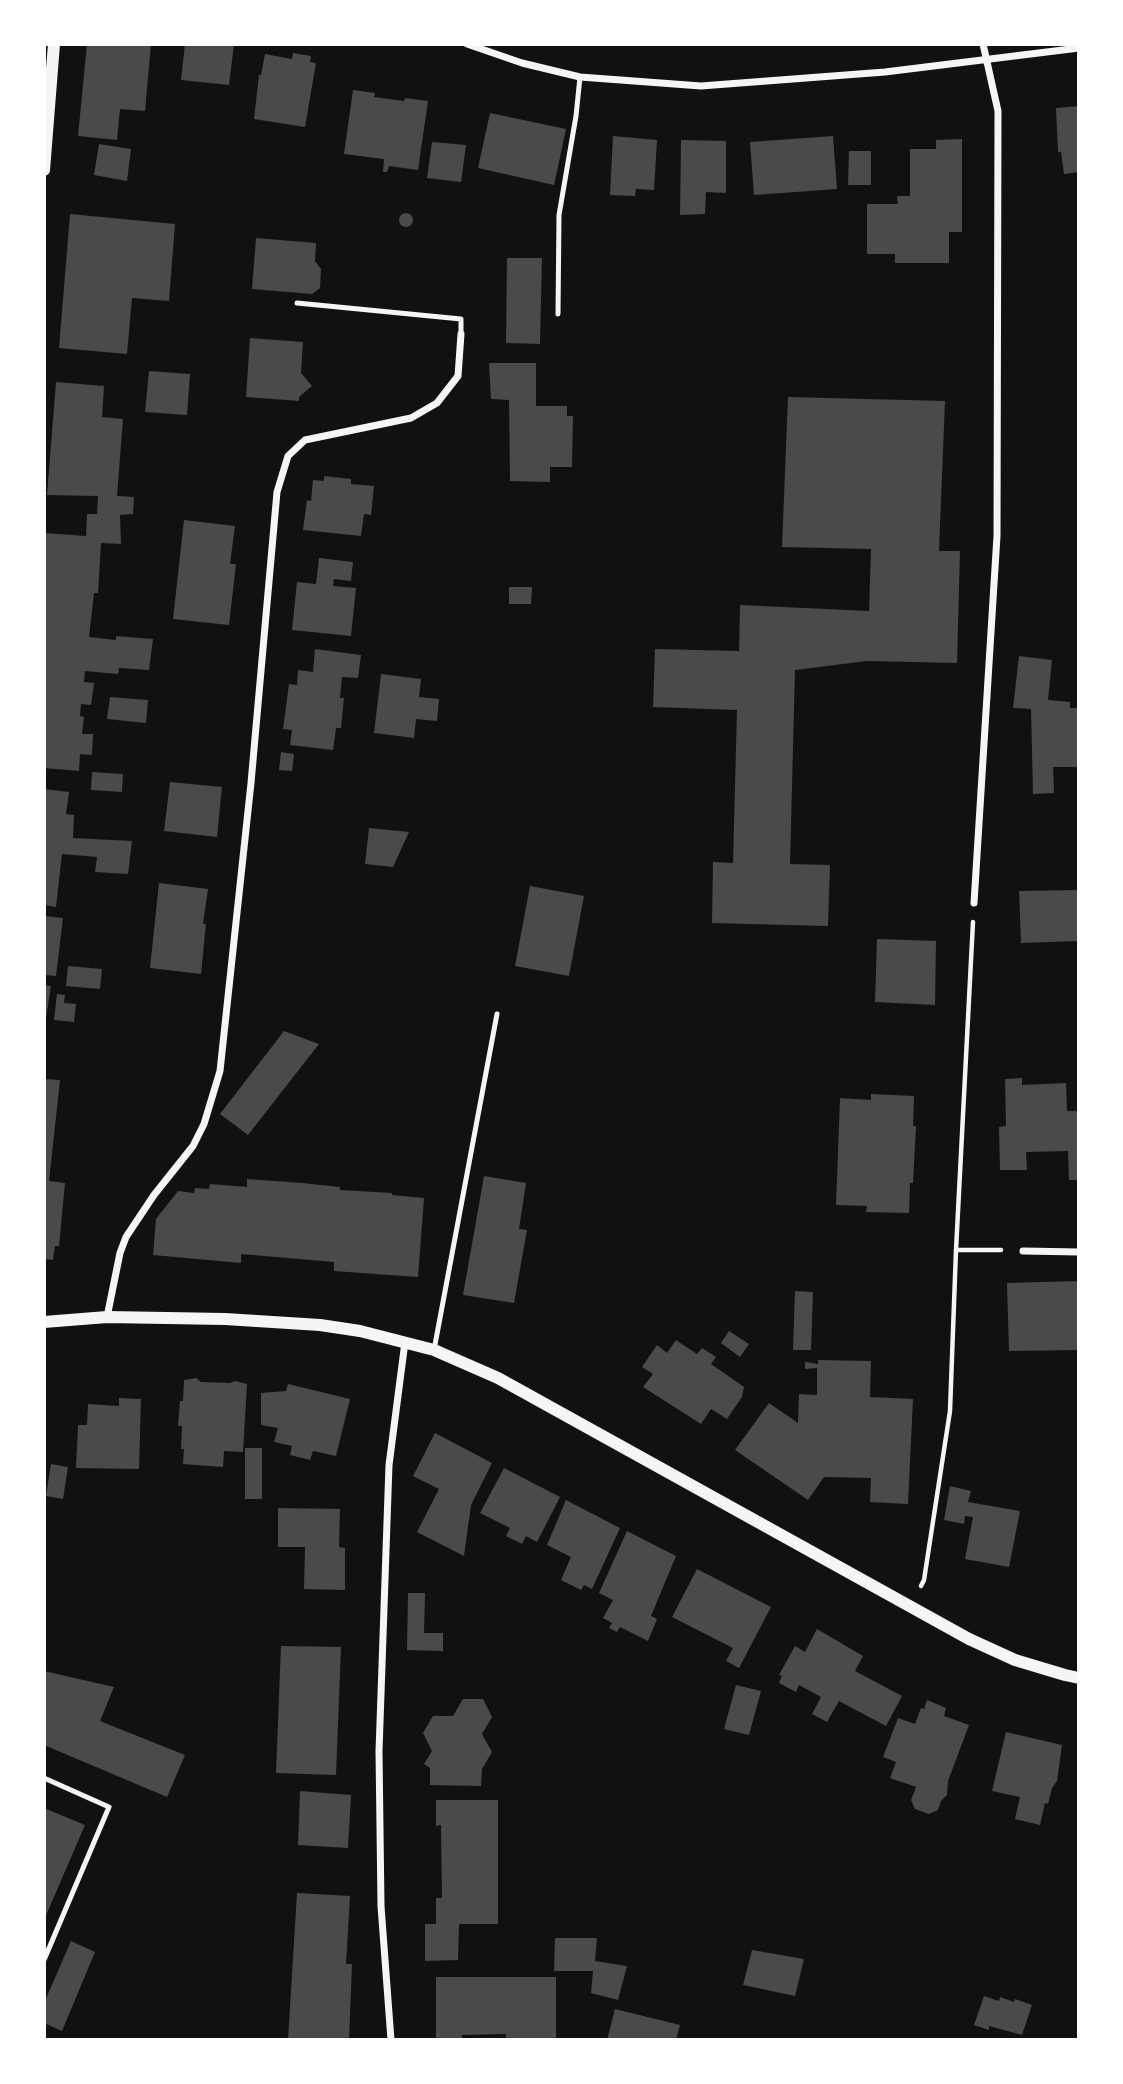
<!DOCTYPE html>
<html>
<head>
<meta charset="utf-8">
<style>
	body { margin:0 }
	#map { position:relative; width:1123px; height:2084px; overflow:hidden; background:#111; font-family:Barlow,sans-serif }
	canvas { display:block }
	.frame { position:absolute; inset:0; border:46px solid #fff; pointer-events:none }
</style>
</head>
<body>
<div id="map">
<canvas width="1123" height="2084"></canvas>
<div class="frame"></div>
</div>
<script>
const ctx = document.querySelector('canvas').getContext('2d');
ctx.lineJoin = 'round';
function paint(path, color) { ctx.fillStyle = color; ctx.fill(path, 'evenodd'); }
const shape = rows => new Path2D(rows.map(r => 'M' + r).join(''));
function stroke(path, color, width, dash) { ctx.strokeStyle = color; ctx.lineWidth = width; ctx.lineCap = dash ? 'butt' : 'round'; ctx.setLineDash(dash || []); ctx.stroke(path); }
const building = shape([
	[87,44,151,44,145,111,120,109,117,140,78,136],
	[185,44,234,44,229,85,181,80],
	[293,53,311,56,310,62,316,63,305,127,254,119,259,75,261,75,265,54,292,59],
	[353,90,375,93,374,97,404,101,405,98,428,101,418,170,389,166,387,172,383,172,384,159,344,154],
	[1079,106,1079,172,1064,174,1061,152,1058,152,1056,108],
	[490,113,566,129,554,185,478,168],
	[613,136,657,140,654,190,636,189,635,196,610,195],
	[833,136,837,189,754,195,750,142],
	[962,139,962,232,949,232,949,263,895,263,895,254,867,254,867,204,898,204,897,196,910,196,910,149,936,149,936,140],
	[681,140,726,141,726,193,706,192,705,214,680,215],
	[432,142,466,145,461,182,427,178],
	[99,144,131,149,127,181,94,175],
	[849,151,871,151,871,185,848,185],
	'399 220a7 7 0 1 1 14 0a7 7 0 1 1-14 0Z',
	[70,214,175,224,169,301,132,298,127,354,59,348],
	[256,238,316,243,315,261,321,269,320,288,312,294,252,289],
	[507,258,542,258,540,344,506,343],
	[250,338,303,342,301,373,312,386,299,397,299,401,246,397],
	[489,363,536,363,536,406,567,406,567,416,573,416,572,467,550,467,550,482,510,481,509,400,491,399],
	[149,371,190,374,187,415,145,412],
	[56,382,104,386,102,417,123,419,117,496,134,497,133,514,120,515,121,544,101,543,98,593,94,593,89,637,116,640,116,636,153,639,149,670,119,668,118,674,85,671,84,682,94,683,91,705,81,704,80,716,84,717,82,734,93,734,92,755,80,754,79,771,44,768,44,533,86,536,87,514,97,514,98,496,47,495],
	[788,397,945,401,939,551,960,551,957,663,867,661,795,670,790,864,830,865,828,926,712,923,713,862,733,863,737,710,653,707,655,649,739,651,740,605,869,611,871,549,782,547],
	[324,476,351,479,351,484,374,486,371,515,364,514,361,536,303,530,307,500,311,501,313,480,324,481],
	[184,520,235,526,230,564,236,564,229,625,173,619],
	[319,558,353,562,351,581,334,579,333,586,356,588,351,636,292,630,297,582,316,584],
	[509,587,532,587,531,604,509,604],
	[315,649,361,655,358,678,342,677,340,698,344,698,341,728,336,728,333,750,290,745,292,730,283,729,289,684,297,685,298,670,313,672],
	[1019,656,1052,660,1048,700,1070,702,1070,708,1079,708,1079,767,1053,767,1054,793,1033,794,1031,709,1013,708],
	[381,674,421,679,419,697,439,699,437,721,416,719,414,738,374,733],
	[110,697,148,700,146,723,107,719],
	[281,752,294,754,292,771,279,770],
	[92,772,123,774,122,792,91,790],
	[170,782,222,787,217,837,164,831],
	[44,789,69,792,66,814,74,815,73,838,132,841,128,874,95,872,97,857,62,854,56,907,44,905],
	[369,828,409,832,393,867,365,864],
	[159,883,208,889,203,924,206,924,201,974,150,968],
	[530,886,584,896,569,976,515,966],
	[1079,890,1079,941,1021,943,1019,891],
	[44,916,63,918,56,976,44,975],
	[877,939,936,941,935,1005,875,1002],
	[68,966,102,969,100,989,66,986],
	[44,985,51,986,45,1025,44,1025],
	[57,994,65,995,64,1003,76,1004,74,1022,54,1020],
	[284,1031,319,1044,248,1135,220,1114],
	[1022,1078,1022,1085,1066,1083,1067,1111,1079,1111,1079,1180,1069,1180,1068,1151,1026,1152,1027,1170,1000,1170,999,1127,1006,1126,1005,1079],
	[44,1079,60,1080,49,1181,65,1183,59,1246,55,1246,53,1260,44,1259],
	[871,1094,914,1096,913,1126,916,1126,913,1183,910,1183,909,1213,866,1212,867,1206,836,1205,840,1098,871,1100],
	[484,1176,526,1183,519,1229,527,1230,514,1303,463,1295],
	[247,1179,302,1183,340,1187,340,1190,392,1193,392,1195,424,1198,418,1277,334,1271,334,1262,241,1254,241,1263,153,1255,156,1219,178,1191,194,1193,195,1188,209,1189,210,1184,247,1187],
	[1079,1281,1079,1350,1009,1351,1007,1283],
	[795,1291,813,1292,811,1350,793,1350],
	[729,1331,749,1344,740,1357,721,1343],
	[676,1340,697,1354,702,1348,716,1357,711,1364,744,1387,742,1397,727,1419,711,1409,701,1424,643,1387,653,1374,642,1367,657,1345,667,1353],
	[818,1360,871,1361,870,1397,913,1399,908,1504,870,1502,871,1478,824,1477,808,1500,735,1450,769,1403,798,1423,799,1394,817,1395,817,1368,805,1369,805,1362,818,1364],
	[196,1378,201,1382,230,1383,235,1381,247,1384,243,1452,224,1451,223,1467,183,1464,184,1449,181,1449,182,1426,178,1426,180,1401,183,1401,184,1380],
	[288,1384,350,1399,336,1456,313,1451,310,1460,290,1455,292,1446,274,1442,278,1428,261,1425,261,1393,286,1391],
	[119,1398,141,1399,139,1469,76,1468,78,1425,87,1425,88,1404,119,1406],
	[435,1433,492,1463,471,1505,464,1556,417,1532,439,1489,413,1476],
	[245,1448,262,1448,262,1499,245,1499],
	[51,1464,68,1467,63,1499,46,1496],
	[504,1468,560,1497,537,1542,526,1536,522,1544,506,1536,510,1528,480,1513],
	[950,1486,971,1491,968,1502,1020,1511,1009,1567,965,1559,973,1517,965,1516,964,1524,944,1520],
	[566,1500,620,1528,592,1589,584,1585,581,1590,561,1580,571,1557,547,1545],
	[278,1508,340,1509,339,1547,345,1548,345,1590,304,1589,305,1547,278,1547],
	[627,1531,676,1556,651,1616,657,1619,648,1641,620,1627,617,1632,609,1628,612,1623,603,1618,613,1600,599,1593],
	[697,1569,771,1607,739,1668,726,1661,733,1648,672,1617],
	[408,1593,425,1593,424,1633,443,1633,443,1651,407,1650],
	[817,1629,863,1656,855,1671,902,1696,886,1726,839,1701,827,1722,812,1714,821,1697,799,1685,796,1692,779,1683,782,1676,779,1675,795,1646,805,1652],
	[281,1646,341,1647,336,1775,276,1773],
	[44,1671,114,1687,100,1721,185,1755,167,1797,44,1745],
	[736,1685,761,1691,749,1735,724,1729],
	[463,1699,483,1699,492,1717,482,1734,492,1752,482,1769,481,1786,430,1785,430,1768,424,1764,432,1751,423,1733,433,1716,453,1716],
	[927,1700,946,1708,944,1716,969,1725,948,1781,947,1795,941,1801,938,1810,929,1814,915,1809,911,1800,916,1787,890,1778,896,1762,883,1757,898,1718,915,1724,921,1708,924,1709],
	[1006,1732,1062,1745,1057,1781,1052,1788,1048,1804,1045,1803,1040,1825,1015,1819,1020,1797,992,1791],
	[300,1791,351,1795,348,1848,298,1845],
	[436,1800,498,1800,498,1924,459,1924,458,1960,425,1961,425,1924,436,1924,436,1898,442,1898,441,1825,436,1826],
	[44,1808,85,1825,44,1920],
	[297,1893,350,1896,346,1964,352,1964,349,2040,288,2040],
	[555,1938,597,1938,595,1961,627,1966,618,2000,591,1993,593,1971,554,1971],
	[71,1941,95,1952,62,2031,44,2023,44,2003],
	[752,1950,804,1959,795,1996,743,1985],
	[436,1977,556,1977,556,2040,506,2040,506,2034,462,2035,462,2040,436,2040],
	[984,1996,999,2001,1000,1997,1014,2002,1015,1999,1032,2005,1022,2035,989,2026,989,2030,974,2025],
	[615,2009,680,2025,676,2040,607,2040]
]);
const path = shape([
	[956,1250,1001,1250],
	[921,1586,924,1580,950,1411,956,1250,973,922]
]);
const service = shape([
	[297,303,461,319,461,334],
	[558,314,559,215,576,116,580,77],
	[434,1350,497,1014],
	[44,1778,109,1807,44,1960]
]);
const minor = shape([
	[467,44,522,63,580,77,701,86,885,72,1079,48],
	[974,903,997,536,998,111,983,44],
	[1023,1251,1079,1252],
	[107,1317,120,1253,126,1237,154,1195,193,1146,204,1124,220,1071,251,783,277,492,288,456,305,440,411,418,437,403,458,376,461,334],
	[391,2040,381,1906,379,1751,389,1465,405,1342]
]);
const tertiary = shape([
	[44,170,54,44],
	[44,1322,107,1317,225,1319,320,1325,360,1331,434,1350,498,1378,969,1639,1015,1660,1065,1675,1079,1678]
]);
paint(building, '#4a4a4a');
stroke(path, '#f5f5f5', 4.5);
stroke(service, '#f5f5f5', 5);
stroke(minor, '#f5f5f5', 7);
stroke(tertiary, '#f5f5f5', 12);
</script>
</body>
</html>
